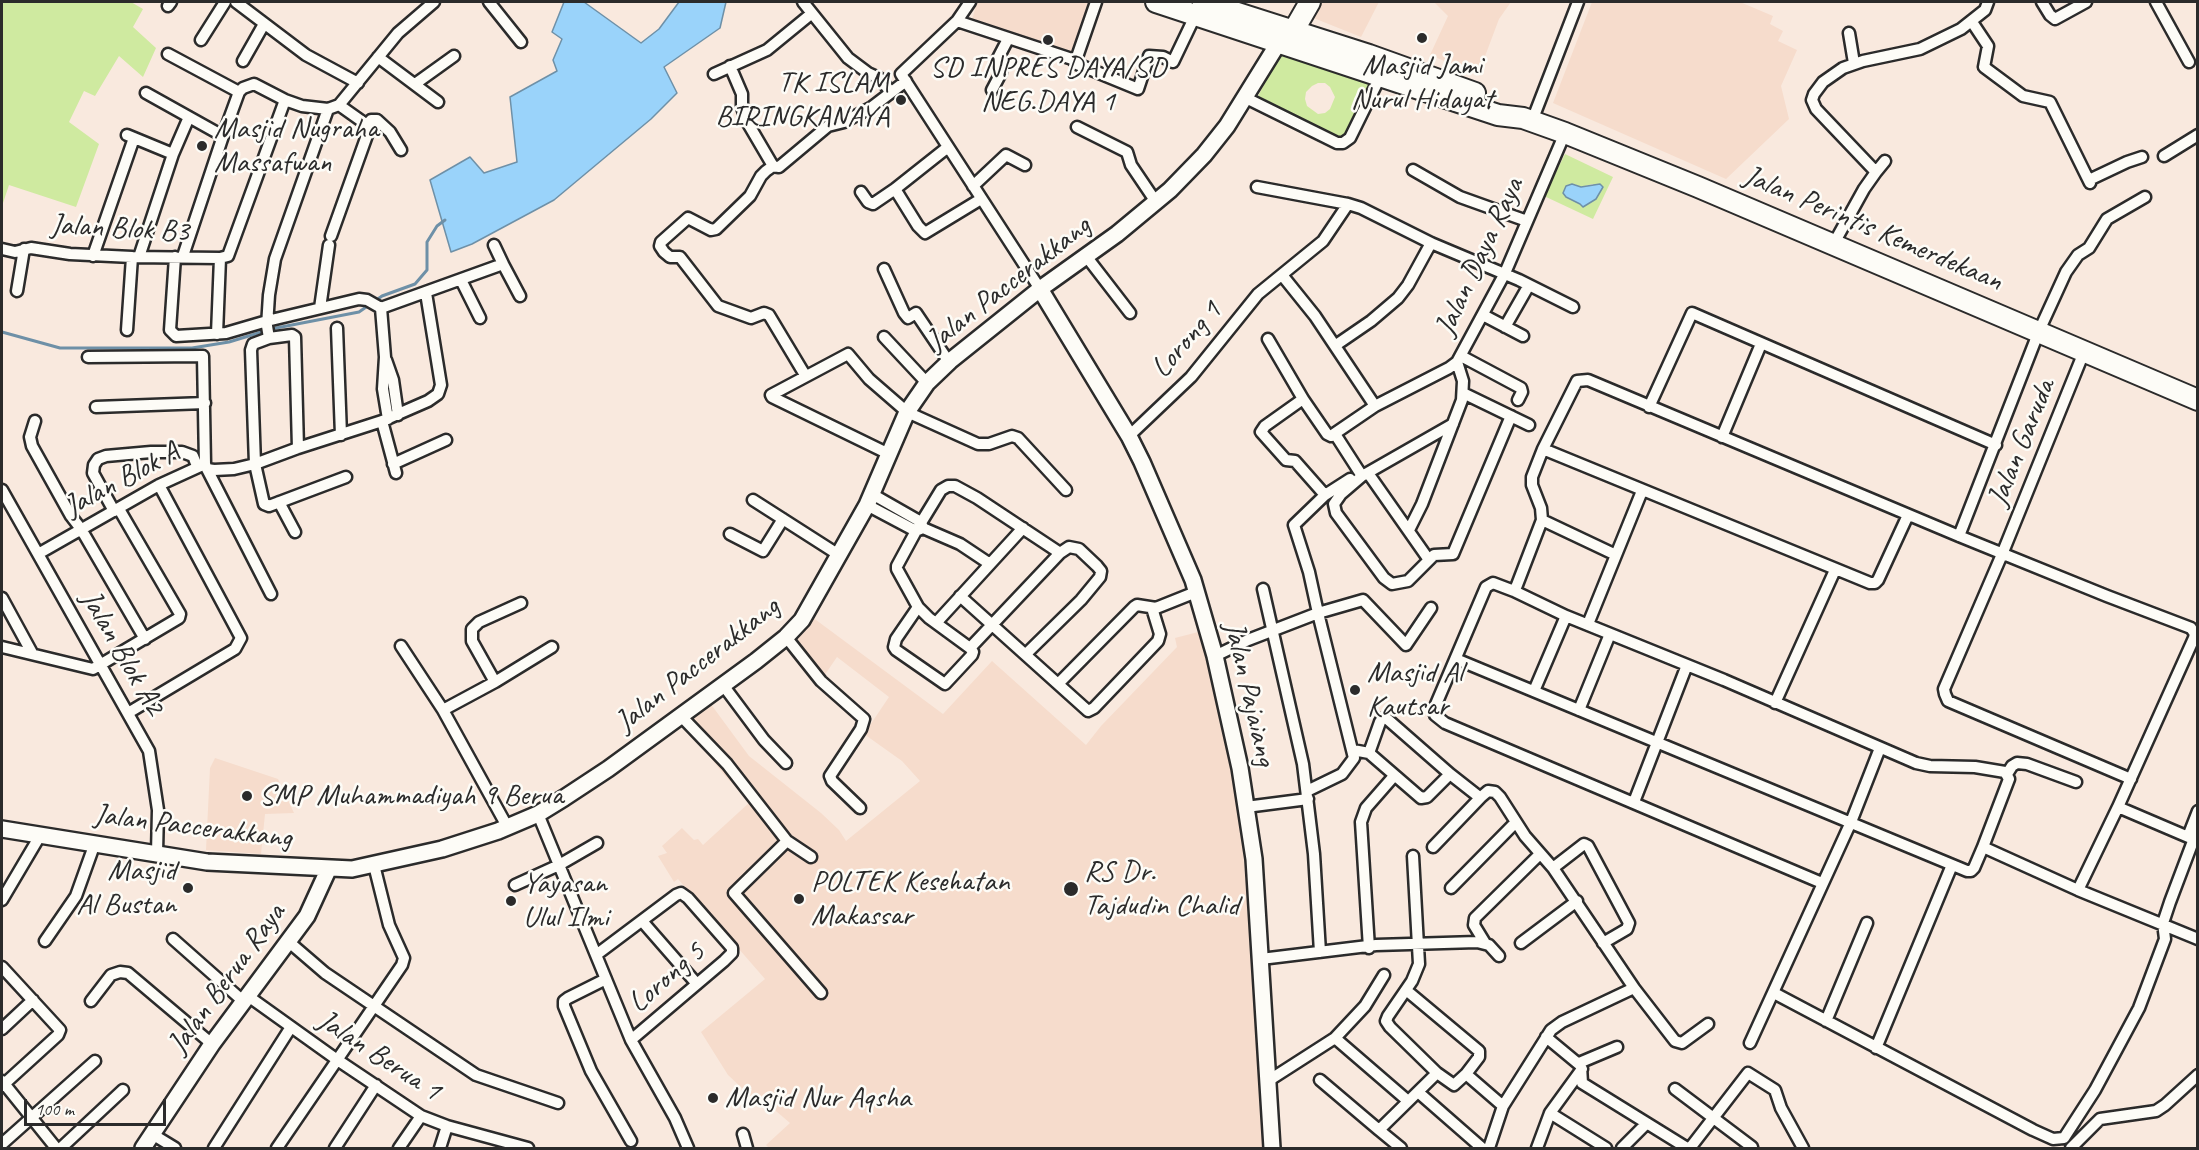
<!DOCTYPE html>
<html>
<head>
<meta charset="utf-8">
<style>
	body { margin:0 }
	#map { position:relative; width:2199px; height:1150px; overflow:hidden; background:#f9e9de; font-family:Caveat,sans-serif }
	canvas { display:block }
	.frame { position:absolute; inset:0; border:3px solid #2b2b2b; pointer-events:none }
	.scale { position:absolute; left:24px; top:1099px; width:142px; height:27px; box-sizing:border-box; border:3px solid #2b2b2b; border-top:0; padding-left:8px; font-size:18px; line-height:21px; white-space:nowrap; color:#2b2b2b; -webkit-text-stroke:4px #fdfcf7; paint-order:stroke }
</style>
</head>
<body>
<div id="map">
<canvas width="2199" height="1150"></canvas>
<div class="frame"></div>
<div class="scale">100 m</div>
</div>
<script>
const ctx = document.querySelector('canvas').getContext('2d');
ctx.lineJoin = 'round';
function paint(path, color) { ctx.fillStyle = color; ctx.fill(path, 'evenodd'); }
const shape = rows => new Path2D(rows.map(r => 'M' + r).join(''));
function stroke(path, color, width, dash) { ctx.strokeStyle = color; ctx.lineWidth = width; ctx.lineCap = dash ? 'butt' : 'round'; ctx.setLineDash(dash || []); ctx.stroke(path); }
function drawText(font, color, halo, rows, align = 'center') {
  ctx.font = font + ' Caveat,sans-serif'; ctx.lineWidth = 5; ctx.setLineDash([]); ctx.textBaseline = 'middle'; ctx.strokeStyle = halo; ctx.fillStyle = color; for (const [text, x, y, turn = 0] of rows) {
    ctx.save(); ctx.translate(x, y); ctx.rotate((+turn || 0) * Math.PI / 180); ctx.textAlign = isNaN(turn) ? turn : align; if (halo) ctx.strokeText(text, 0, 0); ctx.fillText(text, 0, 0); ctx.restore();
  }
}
const built = shape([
	[977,2,1086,2,1095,6,1079,59,971,24],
	[1319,2,1379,2,1361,37,1311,17],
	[1434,2,1511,2,1499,19,1478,75,1430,55,1448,16],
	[1592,2,1740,2,1773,16,1770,24,1783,31,1778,41,1797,50,1781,86,1789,119,1726,179,1553,103],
	[812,617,943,714,992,661,1086,745,1101,726,1177,647,1175,638,1202,631,1224,720,1240,812,1266,1148,769,1148,766,1145,790,1123,763,1100,758,1103,728,1075,701,1032,765,979,678,879,674,882,658,856,667,853,662,846,682,828,694,840,698,839,703,845,750,802,726,777,682,722,710,703,749,756,821,813,839,830,846,841,920,781,902,761,864,734,889,697,837,657,824,676,793,641],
	[215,758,278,779,294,813,265,814,261,854,206,850,210,768]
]);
const green = shape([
	[2,2,131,2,143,9,133,27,156,48,143,77,119,56,95,96,84,91,69,122,99,144,76,207,9,185,2,206],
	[1282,51,1371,81,1342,141,1257,98],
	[1318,83,1325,83,1330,87,1335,97,1330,109,1325,113,1318,114,1307,106,1305,99,1306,92,1312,86],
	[1565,154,1613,177,1593,219,1544,196],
	[1576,184,1576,187,1581,187,1593,184,1591,203,1580,204,1566,197]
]);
const water = shape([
	[564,2,584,2,641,43,659,29,679,2,726,2,720,28,664,67,677,93,651,119,554,200,472,244,451,252,430,180,470,157,484,173,517,162,510,97,557,71,553,60,562,39,552,32,564,2],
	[1572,184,1581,187,1600,184,1603,187,1596,199,1583,207,1580,204,1566,197,1563,193,1566,186,1572,184]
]);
const stream = shape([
	[375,301,382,296,415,284,427,270,427,242,437,226,445,220],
	[271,329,359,312,369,305],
	[2,332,60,348,192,348,229,342,265,331]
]);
const street = shape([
	[236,2,306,55,358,83],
	[489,2,521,42],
	[803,2,848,58,868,73,879,78,891,92],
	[970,2,957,21,901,74,1040,289],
	[2042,2,2050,15,2055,19,2086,2],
	[2156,2,2189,62],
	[168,6,171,2],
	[957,21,1072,59,1077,57,1096,2],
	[1972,22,1988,46,1984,67,2023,96,2050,102,2090,183],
	[1849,33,1854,63],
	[201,40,225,2],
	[168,54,239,92],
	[378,57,438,102],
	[1072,59,1077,64,1138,89,1149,56,1163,57,1173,62,1196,14],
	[243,61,264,24],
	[730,66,742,94,742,107,746,120,773,166],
	[714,74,767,50,811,14],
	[415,84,454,56],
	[992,90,1001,73,996,62,1008,39],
	[146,93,223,136],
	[1246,98,1337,143,1343,143,1350,138,1381,75],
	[1532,121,1578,2],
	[368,124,371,120,377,120,390,132,401,150],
	[1077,127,1127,152,1131,165,1156,202],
	[127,135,173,154],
	[2164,156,2198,135],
	[1413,170,1460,197,1527,221],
	[1876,172,1885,161],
	[2089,180,2127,162,2142,157],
	[973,186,1006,155,1025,165],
	[1257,187,1348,204,1361,208,1431,243,1519,280,1573,307],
	[895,189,918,226,925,233,981,199],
	[861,192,868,202,873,204,895,189,948,147],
	[331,236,370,127,339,105],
	[494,245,503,264],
	[1833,245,1864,189,1876,172,1816,109,1812,100,1814,94,1823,82,1843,68,1863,61,1920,49,1961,29,1985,10,1988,2],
	[2,249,15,252,31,248,70,254,132,257,220,258,228,256,285,100],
	[93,256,134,138],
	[183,256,223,136,239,92,243,88,254,84,285,100,302,106,328,109],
	[1086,256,1130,313],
	[139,257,173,154,189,117],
	[175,257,170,330,176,336,226,333,267,321,359,299,367,300,381,308,503,264,520,296],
	[884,269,904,313,908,318,916,313,949,362],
	[1282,275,1315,316,1375,406],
	[461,280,480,318],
	[17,291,24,249],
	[320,308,329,245],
	[381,308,385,357,383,389,388,419],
	[1483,315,1523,336],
	[1505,327,1529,285],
	[337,328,341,435],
	[127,330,132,257],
	[217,334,220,258],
	[884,337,927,383],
	[269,338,267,326,269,295,275,259,328,109,339,105,398,33,434,2],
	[1268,339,1303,399,1327,434,1331,436,1375,406,1449,368,1457,362,1505,273,1565,133],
	[1336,345,1371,321,1398,298,1408,285,1431,243],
	[2084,352,2003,552,1944,689,1945,694,1948,701,2131,779],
	[1461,356,1521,388,1522,392,1518,400],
	[88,357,203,356,205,464],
	[386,360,393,380,398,415],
	[805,375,769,315,764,313,751,318,718,306,680,257,670,257,664,252,660,246,661,242,688,218,711,230,716,229,750,196,761,176,766,171,773,166,779,167,828,126,844,122,872,107,906,81],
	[1463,393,1529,425],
	[1303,399,1265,426,1261,432,1286,460,1295,461,1325,495],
	[96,407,205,403],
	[1649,407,1692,313,1996,445],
	[35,421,30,437,32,446,71,516,81,529,145,639],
	[382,421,396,473],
	[1453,424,1362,476,1341,494,1334,504,1336,513,1384,578,1392,584,1408,581,1434,555,1453,554,1511,416],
	[1335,434,1362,476],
	[1129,436,1191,377,1258,294,1323,241,1348,204],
	[1722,437,1761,344],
	[298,448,295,337,292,335,269,338,253,344,251,350,255,464,264,504,269,506,346,477],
	[1543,449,1870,583,1875,583,1878,580,1908,515],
	[889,454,772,397,771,395,848,354,869,379,907,412,978,444,989,444,1012,436,1018,438,1066,490],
	[205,464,207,469,214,470,234,469,255,464,298,448,382,421,428,401,438,394,441,385,426,293],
	[393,464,446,440],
	[207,469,271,594],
	[1368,473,1429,560],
	[2,490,149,751,158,810,157,853],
	[753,500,839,555],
	[279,502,295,532],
	[867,505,916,531,923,528,921,522,872,494],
	[114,511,93,473,94,465,98,459,106,456,151,452,182,452,193,456,197,466],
	[1542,520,1616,555],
	[923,528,960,544,990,564],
	[1409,530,1422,504,1462,400,1463,381,1457,362],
	[730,534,763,551,783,519],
	[1959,536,2039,331,2066,272,2078,255,2089,248,2107,219,2145,197],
	[38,554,159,485,205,464],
	[1263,589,1303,764,1314,854,1320,952],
	[1514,591,1566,616,1724,680,1916,763,1930,766,1975,767,2005,772,2009,779,1983,847],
	[960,596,1088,711,1094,708,1158,641,1160,634,1152,608],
	[2,598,32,653],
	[918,607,896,639,894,647,896,650,945,684,972,655,973,652,970,648,1060,553,1069,547,1079,549,1097,566,1101,571,1100,577,1081,600,1026,654],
	[936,623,1023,528],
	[1588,624,1642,491],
	[786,637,821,681,864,719,861,729,830,776,832,781,860,808],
	[401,646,443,710,508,828],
	[2,647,93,669,179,618,180,614,119,509],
	[970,648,929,618,918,607,897,569,897,566,916,531,941,490,948,486,955,486,977,498,1060,553],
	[1215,656,1248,640,1318,613,1309,572,1294,525,1325,495,1350,479],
	[1456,659,1967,871,1971,871,1974,868,1983,847,2078,890],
	[495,682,472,641,472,629,479,622,521,603],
	[1058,684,1134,607,1137,605,1156,608,1196,592],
	[723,685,764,740,786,763],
	[1534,691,1566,616],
	[1775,703,1835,570],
	[443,710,495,682,552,647],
	[1579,710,1610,634],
	[128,713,235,649,241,638,159,485],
	[680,715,727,764,787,841,734,893,821,993],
	[1353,750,1369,753,1421,798,1427,797,1450,774,1478,796,1481,797,1488,791,1495,792,1500,797,1525,836,1553,868,1634,988,1675,1041,1682,1043,1708,1024],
	[1369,753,1380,722,1382,719,1386,718,1450,774],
	[2007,774,2012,766,2017,763,2027,764,2076,782],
	[1307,791,1342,774,1354,758,1318,613,1363,600,1406,645,1431,608],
	[1634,802,1687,665],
	[1246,807,1308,799],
	[2118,807,2078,890,2198,939],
	[538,814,631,1040,675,1118,688,1148],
	[2189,834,2198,811],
	[787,841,811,857],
	[1433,847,1481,797],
	[1553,868,1584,844,1588,846,1629,923,1627,929,1603,943],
	[1822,883,1445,723,1435,715,1434,709,1486,587,1493,583,1514,591,1517,585,1542,520,1541,508,1532,485,1532,477,1543,449,1577,381,1588,380,1959,536,2107,596,2191,628,2195,634,2194,638,2118,807,2193,839],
	[515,885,559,865,597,843],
	[1451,888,1515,823],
	[2,900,41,834],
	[642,921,697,984],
	[173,939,243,1001],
	[45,941,76,896,95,843],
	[289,942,325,973,476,1075,558,1103],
	[1485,943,1474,925,1475,918,1540,854],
	[1521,943,1577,901],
	[1369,948,1361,822,1366,808,1394,776],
	[596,955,676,895,681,893,688,898,732,948,732,953,724,961,631,1040],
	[1261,959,1376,945,1477,942,1489,945,1499,956],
	[2,967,60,1030,58,1035,2,1086],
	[606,979,568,998,564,1001,564,1006,591,1071,631,1141],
	[1406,990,1479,1051,1479,1057,1466,1074,1503,1106],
	[1774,993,2033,1130,2053,1139,2064,1138,2095,1090,2139,1008,2165,939,2163,923,2170,902,2198,828],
	[248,996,336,1059,421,1116,447,1126,528,1148],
	[91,1001,111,975,120,972,128,973,212,1044],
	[1826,1021,1867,923],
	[2,1029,33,1000],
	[1546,1037,1581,1066,1582,1083,1687,1148],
	[1335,1038,1365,1006,1384,975],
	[1750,1043,1851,822,1880,748],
	[1876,1048,1952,865],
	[1579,1063,1617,1047],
	[1582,1069,1550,1113,1606,1148],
	[1437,1073,1454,1085,1466,1074],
	[1320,1080,1379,1130,1437,1073,1390,1027,1386,1021,1388,1016,1412,981,1419,964,1413,856],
	[2,1081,56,1148],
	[1268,1081,1335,1038,1408,1101],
	[1675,1089,1752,1147],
	[1418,1092,1482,1148],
	[1379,1130,1401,1148],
	[152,1134,175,1148],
	[743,1134,747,1148],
	[2,1144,95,1061],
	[61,1148,123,1090],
	[214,1148,291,1027],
	[277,1148,402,965,404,958,389,925,374,865],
	[335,1148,376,1085],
	[399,1148,421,1116],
	[440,1148,447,1126],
	[1489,1148,1503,1106,1551,1030,1562,1022,1634,988],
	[1537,1148,1550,1113],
	[1622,1148,1646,1124],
	[1690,1148,1748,1073,1775,1090,1781,1108,1803,1148],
	[2071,1148,2100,1119,2156,1111,2165,1105,2198,1075]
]);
const secondary = shape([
	[1040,289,1129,436,1142,462,1193,580,1215,656,1240,768,1254,859,1272,1148],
	[2,829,207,862,352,869,442,849,498,831,538,814,564,798,608,769,756,661,786,637,802,620,867,505,907,412,927,383,950,361,1040,289,1117,234,1170,190,1204,155,1227,126,1279,42],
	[143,1148,212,1044,307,916,329,868]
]);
const highway = shape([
	[1156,2,1498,115,1523,118,1565,133,1698,187,2198,400],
	[1203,2,1369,55,1475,93],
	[1287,42,1310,2]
]);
const markers = [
	[1422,38,6,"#2b2b2b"],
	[1048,40,6,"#2b2b2b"],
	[901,100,6,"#2b2b2b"],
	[202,146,6,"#2b2b2b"],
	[1355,690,6,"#2b2b2b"],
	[247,796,6,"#2b2b2b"],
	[188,888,6,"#2b2b2b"],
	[1071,889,8,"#2b2b2b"],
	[799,899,6,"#2b2b2b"],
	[511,901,6,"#2b2b2b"],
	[713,1098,6,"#2b2b2b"]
];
const poiNames = [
	["Masjid Jami",1422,66,"center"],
	["Nurul Hidayat",1422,100,"center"],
	["SD INPRES DAYA/SD",1048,68,"center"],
	["NEG.DAYA 1",1048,102,"center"],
	["TK ISLAM",889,83,"right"],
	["BIRINGKANAYA",889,117,"right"],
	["Masjid Nugraha",214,129],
	["Massafwan",214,163],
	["Masjid Al",1367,673],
	["Kautsar",1367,707],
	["SMP Muhammadiyah 9 Berua",259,796],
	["Masjid",176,871,"right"],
	["Al Bustan",176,905,"right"],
	["RS Dr.",1084,872],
	["Tajdudin Chalid",1084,906],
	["POLTEK Kesehatan",811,882],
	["Makassar",811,916],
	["Yayasan",523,884],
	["Ulul Ilmi",523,918],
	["Masjid Nur Aqsha",725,1098]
];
const streetNames = [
	["Jalan Blok B3",120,229,3],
	["Jalan Perintis Kemerdekaan",1873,229,23],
	["Jalan Daya Raya",1480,257,-65],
	["Jalan Paccerakkang",1009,284,-38],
	["Lorong 1",1187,340,-49],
	["Jalan Garuda",2022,443,-68],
	["Jalan Blok A",122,480,-28],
	["Jalan Blok A2",122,653,60],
	["Jalan Paccerakkang",698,665,-38],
	["Jalan Pajaiang",1249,694,77],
	["Jalan Paccerakkang",193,827,7],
	["Lorong 5",667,978,-41],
	["Jalan Berua Raya",227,979,-54],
	["Jalan Berua 1",379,1056,33]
];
paint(built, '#f6dccc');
paint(green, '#cfeaa0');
paint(water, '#9ad3fa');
stroke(water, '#6e90a7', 1.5);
stroke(stream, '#6e90a7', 3);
stroke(street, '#2b2b2b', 15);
stroke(secondary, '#2b2b2b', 20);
stroke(highway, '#2b2b2b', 24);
stroke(street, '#fdfcf7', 10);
stroke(secondary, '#fdfcf7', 15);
stroke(highway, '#fdfcf7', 20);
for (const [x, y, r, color] of markers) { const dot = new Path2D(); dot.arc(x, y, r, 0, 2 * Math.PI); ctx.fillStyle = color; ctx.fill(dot); stroke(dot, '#fdfcf7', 2); }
drawText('30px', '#2b2b2b', '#fdfcf7', poiNames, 'left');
drawText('30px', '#2b2b2b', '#fdfcf7', streetNames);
</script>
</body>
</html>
